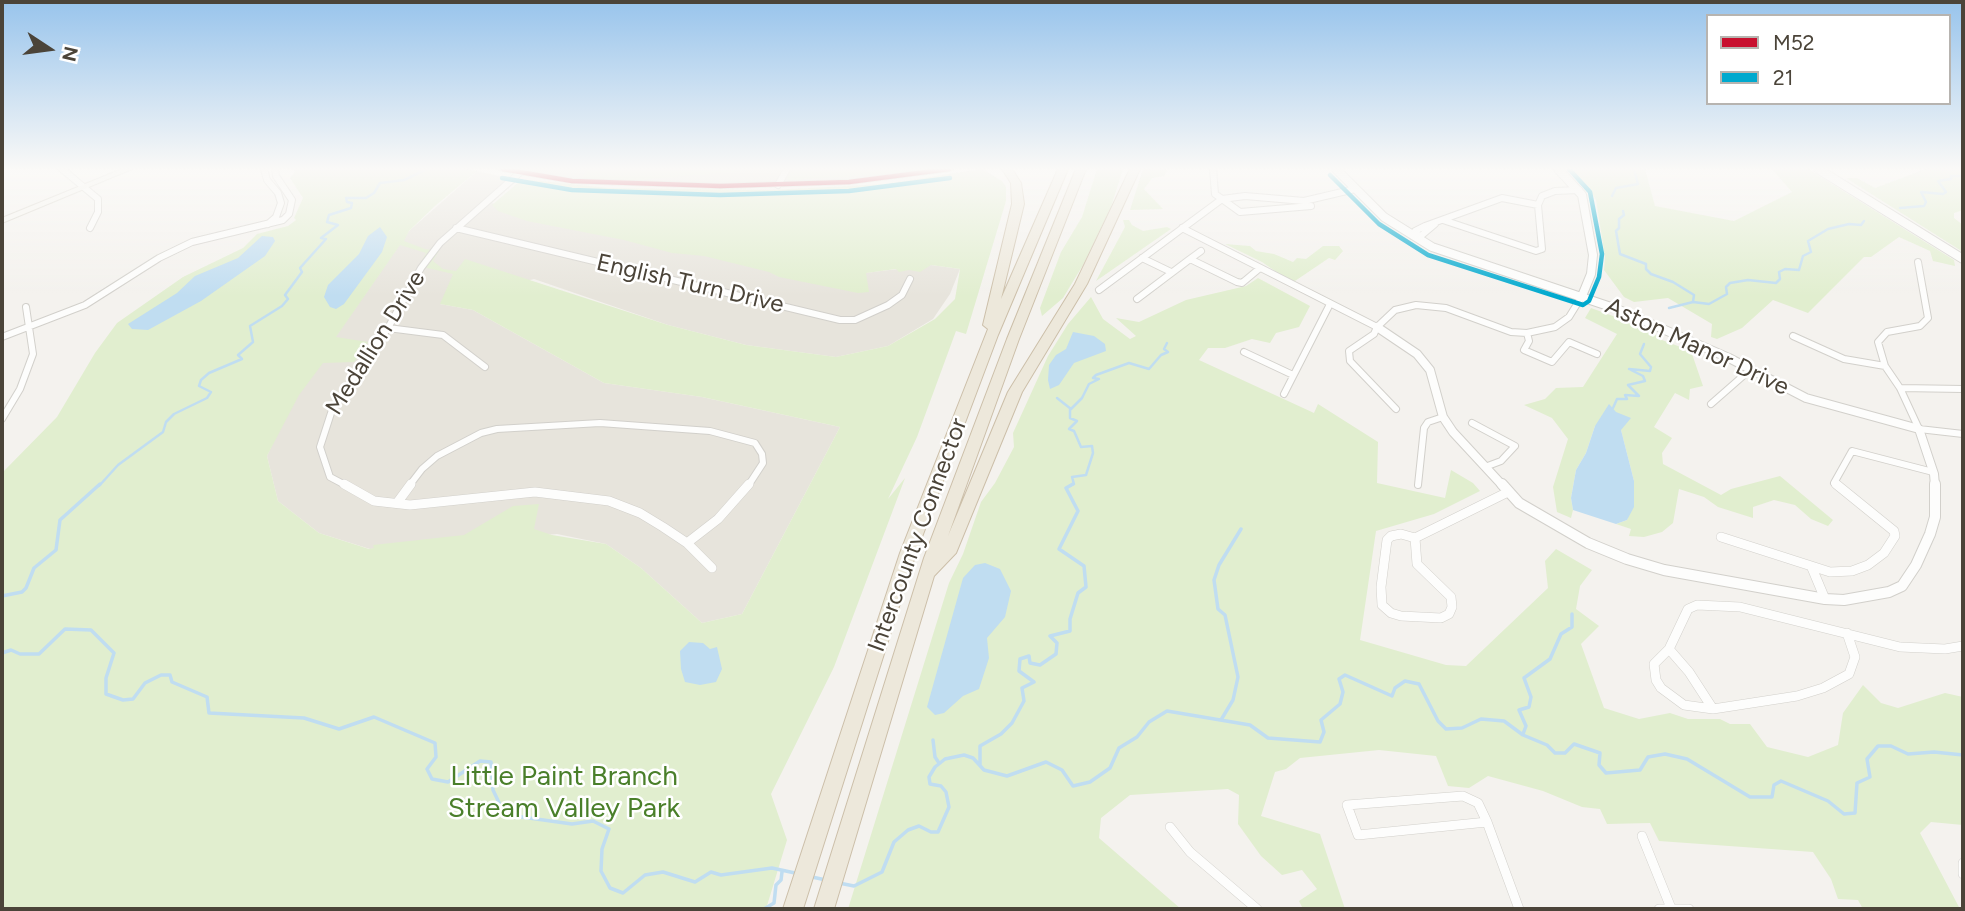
<!DOCTYPE html>
<html>
<head>
<meta charset="utf-8">
<style>
	body { margin:0 }
	#map { position:relative; width:1965px; height:911px; overflow:hidden; background:#f4f2ee; font-family:Figtree,sans-serif }
	canvas { display:block }
	.frame { position:absolute; inset:0; border:4px solid #4b4439; pointer-events:none }
	.legend { position:absolute; left:1706px; top:14px; width:245px; height:91px; box-sizing:border-box; background:#fff; border:2px solid #b7b4b0; margin:0; padding:9px 12px; list-style:none; font-size:21px; color:#4b4439 }
	.legend li { display:flex; align-items:center; gap:14px; height:35px }
	.legend b { width:35px; border:2px solid #b7b4b0 }
	.north { position:absolute; left:14px; top:14px; width:70px; height:70px; -webkit-text-stroke:5px #fff; paint-order:stroke; rotate:103deg; font-size:19px; font-weight:700; line-height:28px; text-align:center; color:#4b4439 }
	.north::after { content:''; display:block; margin:auto; width:24px; height:32px; background:#4b4439; clip-path:polygon(50% 0,100% 100%,50% 72%,0 100%) }
</style>
</head>
<body>
<div id="map">
<canvas width="1965" height="911"></canvas>
<div class="frame"></div>
<ul class="legend">
<li><b style="height:9px;background:#c8102e"></b>M52</li>
<li><b style="height:9px;background:#00a9ce"></b>21</li>
</ul>
<div class="north">N</div>
</div>
<script>
const ctx = document.querySelector('canvas').getContext('2d');
ctx.lineJoin = 'round';
function paint(path, color) { ctx.fillStyle = color; ctx.fill(path, 'evenodd'); }
const shape = rows => new Path2D(rows.map(r => 'M' + r).join(''));
function stroke(path, color, width, dash) { ctx.strokeStyle = color; ctx.lineWidth = width; ctx.lineCap = dash ? 'butt' : 'round'; ctx.setLineDash(dash || []); ctx.stroke(path); }
function drawText(font, color, halo, rows, align = 'center') {
  ctx.font = font + ' Figtree,sans-serif'; ctx.lineWidth = 5; ctx.setLineDash([]); ctx.textBaseline = 'middle'; ctx.strokeStyle = halo; ctx.fillStyle = color; for (const [text, x, y, turn = 0] of rows) {
    ctx.save(); ctx.translate(x, y); ctx.rotate((+turn || 0) * Math.PI / 180); ctx.textAlign = isNaN(turn) ? turn : align; if (halo) ctx.strokeText(text, 0, 0); ctx.fillText(text, 0, 0); ctx.restore();
  }
}
const residential = shape([
	[503,169,949,169,849,182,778,185,610,184],
	[477,171,518,180,492,203,868,291,865,273,931,265,960,269,950,294,933,319,888,346,836,357,746,345,668,325,534,279,440,304,473,310,604,383,702,397,840,427,742,614,702,623,641,568,606,544,557,534,370,549,319,533,278,501,267,456,295,395,409,231]
]);
const green = shape([
	[292,169,466,169,477,171,435,206,409,231,404,241,425,249,439,251,433,261,443,269,456,271,465,259,668,325,746,345,836,357,888,346,935,319,955,299,960,269,931,265,920,272,909,270,899,272,896,269,866,273,869,292,858,293,779,277,769,272,704,256,672,253,624,240,527,221,498,211,492,205,520,181,532,180,609,188,772,190,885,184,982,169,1002,181,1006,187,1006,201,966,334,956,331,917,437,888,499,905,478,834,667,771,794,787,840,766,909,2,909,2,473,57,417,95,353,117,323,183,277,243,248,257,234,288,226,296,220,294,218,303,198,290,178,295,172],
	[400,245,426,253,419,266,453,274,440,304,473,310,604,383,702,397,840,427,742,614,702,623,641,568,606,544,552,535,534,529,539,504,513,506,464,535,373,545,374,548,369,549,319,533,278,501,267,456,299,395,323,363,354,362,368,342,336,337],
	[589,169,687,171,763,169,627,181,582,178],
	[798,169,904,169,912,170,877,175,789,180,786,177,788,173],
	[1097,169,1123,169,1111,207,1083,265,1063,298,1042,316,1040,308,1061,252,1082,217],
	[1143,169,1167,170,1164,176,1152,178,1144,189,1163,209,1130,210],
	[1569,169,1645,169,1655,206,1734,221,1792,192,1772,169,1808,169,1954,260,1955,266,1933,261,1930,251,1899,237,1871,257,1864,257,1808,313,1773,300,1742,328,1717,339,1711,337,1712,324,1668,298,1634,302,1624,297,1604,270,1605,257,1596,200,1587,186],
	[1926,169,1963,169,1963,210,1954,213,1954,218,1963,225,1963,252,1846,178,1857,178,1875,188],
	[1123,220,1129,220,1132,225,1143,231,1167,227,1171,229,1096,281,1125,227],
	[1225,244,1250,246,1256,251,1274,254,1293,262,1297,258,1306,259,1323,246,1339,246,1343,251,1335,260,1329,258,1295,281,1285,278,1262,262],
	[1258,278,1310,306,1299,327,1276,333,1270,343,1252,339,1225,348,1208,348,1199,360,1314,413,1318,404,1378,442,1377,483,1445,498,1451,470,1473,483,1480,491,1434,514,1376,531,1360,640,1446,665,1466,666,1548,588,1545,561,1556,549,1592,570,1580,586,1576,609,1599,626,1581,644,1604,708,1639,719,1670,713,1688,719,1720,719,1730,724,1750,724,1767,747,1808,757,1838,745,1843,713,1863,685,1881,703,1898,708,1945,693,1963,697,1963,825,1931,822,1920,833,1960,909,1863,909,1858,900,1838,899,1831,879,1813,852,1659,841,1650,823,1607,824,1600,809,1582,807,1543,791,1488,776,1469,788,1448,786,1436,756,1379,750,1300,758,1286,769,1275,772,1261,816,1320,834,1345,909,1303,909,1299,901,1317,889,1302,870,1282,875,1261,856,1238,824,1239,795,1228,789,1130,795,1101,818,1099,838,1181,909,848,909,949,583,963,554,981,502,995,483,1014,447,1013,433,1048,356,1068,324,1091,297,1103,319,1130,339,1136,336,1116,318,1139,322,1186,300,1246,286],
	[1591,308,1646,328,1662,340,1691,351,1703,386,1690,389,1689,400,1675,393,1654,427,1672,438,1662,453,1663,464,1721,495,1731,489,1780,476,1833,520,1828,526,1811,519,1795,505,1774,500,1753,507,1753,518,1718,507,1704,497,1679,489,1673,523,1662,532,1644,537,1629,536,1631,529,1616,524,1627,520,1634,481,1623,438,1621,430,1595,426,1586,453,1576,470,1571,498,1573,510,1571,518,1557,512,1553,487,1568,439,1552,418,1524,405,1545,399,1556,388,1583,387,1617,334,1585,318]
]);
const water = shape([
	[380,227,387,237,382,252,344,304,336,309,330,307,324,297,328,285,359,254,368,236],
	[262,236,273,237,275,241,265,256,201,301,148,330,132,329,128,324,177,293,195,276,238,258],
	[1073,332,1094,336,1105,344,1106,351,1074,363,1059,385,1050,389,1048,380,1049,365,1056,355,1066,349],
	[1609,404,1616,412,1631,418,1621,430,1634,481,1634,507,1627,520,1616,524,1573,510,1571,498,1576,470,1586,453,1595,426],
	[985,563,1000,569,1011,591,1005,617,987,638,989,658,979,689,963,696,944,713,935,715,927,707,963,578,975,565],
	[689,642,703,643,710,649,717,647,722,669,716,682,700,685,685,682,681,669,680,651]
]);
const streamFar1 = shape([
	[1612,196,1616,188,1638,184,1634,169],
	[1900,208,1924,206,1926,202,1921,192,1943,194,1946,192,1938,181,1951,179,1951,176,1963,176],
	[1623,211,1624,215,1619,219,1619,228,1616,231,1620,254,1646,264,1646,269,1651,274,1673,282,1694,295,1693,302],
	[1669,308,1693,302,1709,304,1727,294,1726,287,1730,283,1748,280,1776,283,1780,279,1779,272,1785,269,1799,270,1803,256,1811,252,1808,241,1828,229,1849,224,1861,225,1864,221],
	[1057,398,1071,409],
	[1613,408,1617,399,1627,399,1625,395,1639,396,1628,385,1645,381,1643,376,1629,369,1650,371,1651,367,1640,354,1644,344],
	[99,486,118,465,163,432,166,422,174,414,207,398,211,392,199,386,201,380,209,373,242,359,238,355,253,342,250,326,282,306,288,299,285,295,302,272,300,268,326,239,321,238,338,225,327,222,329,215,351,208,352,203,347,202,346,198,366,198,374,193,380,183,404,180,427,169],
	[1070,486,1074,484,1072,477,1086,475,1093,453,1092,446,1081,447,1074,431,1069,429,1077,421,1070,418,1070,410,1082,398,1089,384,1099,379,1093,378,1096,375,1129,363,1149,369,1161,355,1168,352,1164,349,1167,343]
]);
const stream = shape([
	[2,596,22,592,26,588,34,568,56,550,60,520,100,484],
	[2,653,11,650,20,654,39,654,65,629,91,630,114,653,106,678,106,694,123,700,133,699,145,683,161,675,170,675,172,682,207,697,209,713,304,718,339,729,374,717,435,743,436,757,427,769,432,779,448,782,480,761,491,762,493,790,503,811,522,817,572,824,593,821,609,829,602,849,601,871,610,888,623,893,645,875,663,872,695,882,711,872,721,875,772,868,795,873],
	[1221,720,1233,700,1238,677,1225,615,1218,609,1214,580,1219,565,1241,529],
	[1523,734,1526,726,1519,710,1529,707,1531,697,1524,678,1550,659,1561,634,1572,627,1572,614],
	[933,740,935,757,939,763],
	[980,765,980,746,1001,734,1012,723,1024,701,1022,688,1034,682,1019,671,1020,659,1029,656,1030,663,1040,665,1056,654,1057,643,1050,636,1070,631,1070,619,1078,593,1086,587,1084,566,1059,549,1078,511,1066,488,1073,484],
	[812,877,826,880],
	[839,883,854,886,882,872,894,842,908,830,919,826,931,832,938,832,949,807,946,792,941,786,930,784,929,777,935,767,945,759,964,755,973,758,984,770,1007,776,1046,762,1062,770,1073,786,1090,782,1110,768,1119,748,1137,737,1149,722,1167,711,1250,725,1268,738,1320,742,1324,732,1321,720,1340,704,1343,692,1339,679,1345,675,1392,696,1395,688,1405,681,1419,684,1438,721,1446,729,1462,728,1481,719,1504,721,1523,735,1547,745,1555,753,1565,753,1574,744,1600,753,1599,765,1606,773,1640,770,1648,757,1665,754,1687,759,1750,797,1772,797,1774,785,1781,781,1828,801,1844,814,1855,813,1857,783,1870,777,1867,759,1878,746,1891,746,1908,754,1934,752,1963,755],
	[764,909,774,903,776,885,781,880,782,872]
]);
const minorFar1 = shape([
	[62,169,98,199,98,212,90,228],
	[264,169,267,180,278,193,281,203,276,217,268,224],
	[1213,169,1215,194,1240,212,1311,206],
	[778,185,787,169],
	[1443,220,1536,251,1542,249,1538,205,1542,196,1555,191,1579,190],
	[456,228,840,320,855,320,888,305,902,295,910,279],
	[1182,228,1377,327],
	[1413,236,1415,231,1425,226,1502,198,1538,205],
	[1413,236,1422,235,1435,224],
	[1201,251,1190,259,1237,282,1242,283,1260,268],
	[1142,258,1171,272],
	[1918,262,1928,318,1920,326,1887,332,1878,342,1885,366,1900,388,1919,429,1963,434],
	[1099,290,1222,199,1245,196,1304,201,1355,189],
	[1137,299,1190,259],
	[388,328,443,335,485,367],
	[1527,333,1529,341,1524,350,1552,362,1569,342,1597,354],
	[1793,336,1844,359,1885,366],
	[2,337,85,305,159,258,192,242,283,220,289,214,292,200,276,176,275,169],
	[1244,352,1293,375],
	[1900,388,1963,389],
	[1284,394,1330,304],
	[1711,404,1751,369],
	[1396,409,1350,361,1349,351,1374,334,1377,327,1395,310,1416,305,1446,308,1511,332,1527,333,1555,327,1569,317,1582,296],
	[2,419,20,389,33,354,26,307],
	[1472,423,1515,446,1501,461,1485,467],
	[1418,485,1424,428,1428,422,1443,417],
	[347,486,330,477,320,447,332,410,388,328,421,268,440,243,524,169],
	[409,486,422,469,437,456,481,433,497,429,600,423,710,431,755,443,762,454,763,463,748,486],
	[1838,486,1834,483,1852,451,1933,472]
]);
const minor = shape([
	[344,484,374,501,410,505,535,492,609,501,640,513,663,527,687,543,712,568],
	[397,503,411,484],
	[1401,534,1415,538,1417,564,1451,597,1452,607,1449,614,1441,618,1401,616,1391,613,1382,605,1381,587,1387,540,1391,536,1401,534],
	[1721,537,1830,572,1852,571,1868,565,1884,553,1895,536,1894,531,1836,484],
	[1415,538,1508,492],
	[687,543,718,519,749,484],
	[1812,568,1825,599],
	[1669,649,1654,664,1656,680,1661,688,1684,705,1713,709,1797,696,1823,688,1849,674,1855,657,1847,633],
	[1713,709,1689,672,1669,649,1688,609,1697,605,1740,607,1900,647,1945,649,1963,646],
	[1463,796,1478,803,1487,822,1358,835,1347,805,1463,796],
	[1487,822,1519,909],
	[1170,827,1190,852,1257,909],
	[1642,836,1671,908],
	[1963,863,1963,874],
	[1659,909,1689,909]
]);
const tertiaryFar1 = shape([
	[1336,169,1384,217,1432,247,1617,309,1729,358,1806,398,1919,429,1934,474,1935,486],
	[1558,169,1582,195,1593,255,1591,274,1582,296],
	[1818,169,1963,259],
	[1377,327,1417,354,1430,370,1443,417,1453,432,1503,486]
]);
const tertiary = shape([
	[1502,484,1519,503,1588,543,1627,559,1664,570,1825,599,1844,600,1889,592,1902,586,1916,565,1930,534,1935,517,1935,484]
]);
const secondary = shape([
	[122,169,132,169,2,223,2,218,122,169],
	[499,169,514,169,572,179,720,184,849,180,934,169,953,169,949,171,849,184,720,188,572,183,503,171,499,169]
]);
const motorway = shape([
	[1002,169,1012,169,1021,183,1024,204,1001,299,1058,169,1068,169,998,335,916,553,803,909,783,909,900,553,988,329,983,325,1012,204,1011,183,1002,169],
	[1076,169,1086,169,1019,339,948,536,1008,392,1075,284,1130,169,1140,169,1087,284,1022,392,956,553,934,576,834,909,814,909,924,558,1007,339,1076,169]
]);
const bus1 = shape([
	[503,169,572,181,720,186,849,182,949,169]
]);
const bus2 = shape([
	[1330,175,1379,224,1428,255,1583,305,1589,301,1599,277,1602,254,1590,192,1569,169],
	[502,178,572,190,720,195,849,191,950,178]
]);
const streetNames = [
	["English Turn Drive",690,284,13],
	["Medallion Drive",376,343,-58],
	["Aston Manor Drive",1697,347,25],
	["Intercounty Connector",918,535,-70]
];
const nearParknames = [
	["Little Paint Branch",564,777],
	["Stream Valley Park",564,809]
];
paint(residential, '#e7e4dc');
paint(green, '#e1eecf');
paint(water, '#c0ddf1');
stroke(streamFar1, '#c0ddf1', 2.5);
stroke(stream, '#c0ddf1', 3.5);
stroke(minorFar1, '#d2d0cb', 8);
stroke(minor, '#d2d0cb', 10);
stroke(tertiaryFar1, '#d2d0cb', 10);
stroke(tertiary, '#d2d0cb', 12);
stroke(secondary, '#d3cfc5', 2);
stroke(motorway, '#ccbfa9', 2);
stroke(minorFar1, '#fdfdfc', 6);
stroke(minor, '#fdfdfc', 9);
stroke(tertiaryFar1, '#fdfdfc', 8);
stroke(tertiary, '#fdfdfc', 10);
paint(secondary, '#f7f6f1');
paint(motorway, '#ede8db');
stroke(bus1, '#c8102e', 4.5);
stroke(bus2, '#00a9ce', 4.5);
const sky = ctx.createLinearGradient(0, 0, 0, 296);
sky.addColorStop(0, '#98c4ec');
sky.addColorStop(0.57, '#faf9f7');
sky.addColorStop(1, '#faf9f700');
ctx.fillStyle = sky;
ctx.fillRect(0, 0, 1965, 296);
drawText('24px', '#4b4439', '#fff', streetNames);
drawText('28px', '#4a7f2a', '#fff', nearParknames);
</script>
</body>
</html>
